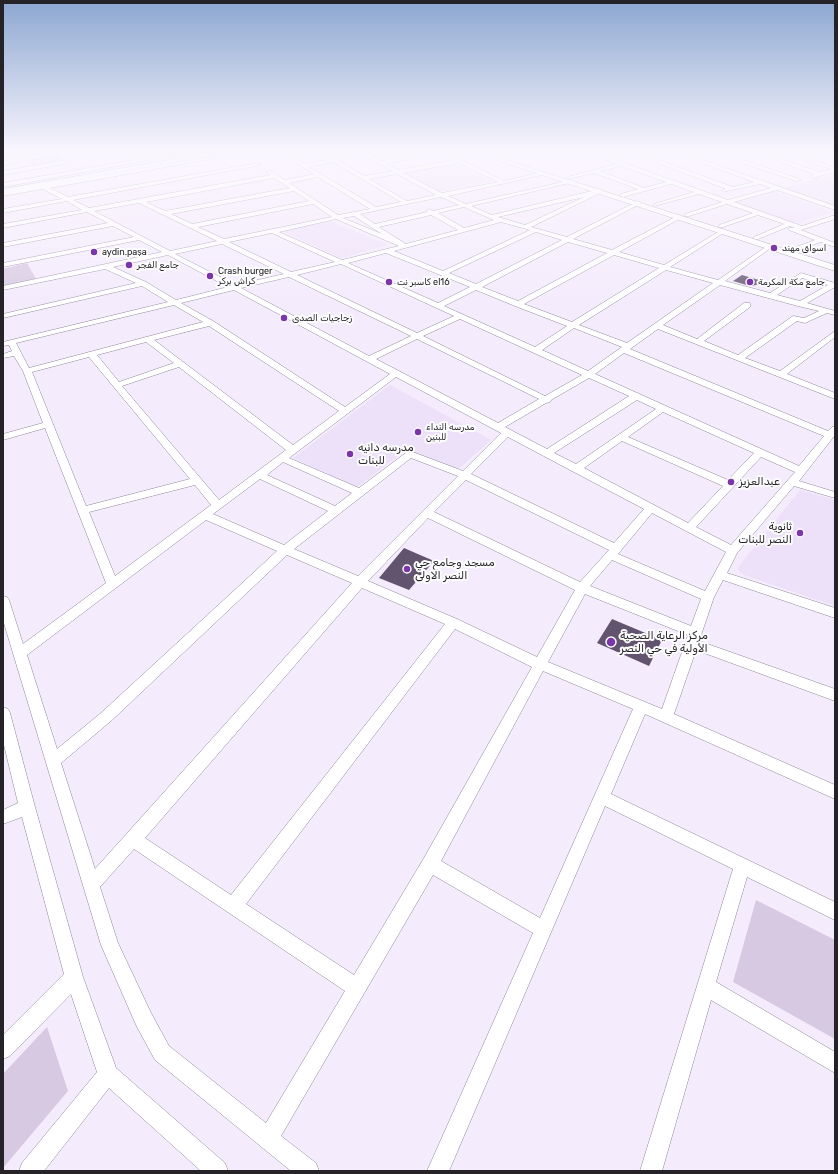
<!DOCTYPE html>
<html>
<head>
<meta charset="utf-8">
<style>
	body { margin:0 }
	#map { position:relative; width:838px; height:1174px; overflow:hidden; background:#f4ebfd; font-family:Rubik,sans-serif }
	canvas { display:block }
	.frame { position:absolute; inset:0; border:4px solid #252228; pointer-events:none }
</style>
</head>
<body>
<div id="map">
<canvas width="838" height="1174"></canvas>
<div class="frame"></div>
</div>
<script>
const ctx = document.querySelector('canvas').getContext('2d');
ctx.lineJoin = 'round';
function paint(path, color) { ctx.fillStyle = color; ctx.fill(path, 'evenodd'); }
const shape = rows => new Path2D(rows.map(r => 'M' + r).join(''));
function stroke(path, color, width, dash) { ctx.strokeStyle = color; ctx.lineWidth = width; ctx.lineCap = dash ? 'butt' : 'round'; ctx.setLineDash(dash || []); ctx.stroke(path); }
function drawText(font, color, halo, rows, align = 'center') {
  ctx.font = font + ' Rubik,"Noto Naskh Arabic",sans-serif'; ctx.lineWidth = 4; ctx.setLineDash([]); ctx.textBaseline = 'middle'; ctx.strokeStyle = halo; ctx.fillStyle = color; for (const [text, x, y, turn = 0] of rows) {
    ctx.save(); ctx.translate(x, y); ctx.rotate((+turn || 0) * Math.PI / 180); ctx.textAlign = isNaN(turn) ? turn : align; if (halo) ctx.strokeText(text, 0, 0); ctx.fillText(text, 0, 0); ctx.restore();
  }
}
const built = shape([
	[453,163,492,181,438,192,401,172],
	[835,174,835,206,782,188],
	[771,190,834,212,794,224,732,202],
	[330,221,387,244,388,245,341,258,282,231],
	[390,385,491,440,456,471,406,450,357,487,293,458],
	[800,490,835,500,835,606,744,575,738,570,739,566]
]);
const green = shape([
	[58,155,64,161,33,167,27,159],
	[27,263,36,279,3,286,3,269],
	[756,900,835,940,835,1039,733,982],
	[47,1027,68,1091,3,1168,3,1074]
]);
const building = shape([
	[742,275,769,283,750,286,733,281],
	[404,548,434,561,409,590,379,578],
	[612,619,662,640,649,666,597,643]
]);
const minor = shape([
	[62,151,75,151,3,165,3,161,62,151],
	[120,151,133,151,102,158,99,156,120,151],
	[185,151,198,151,3,187,3,183,185,151],
	[242,151,255,151,50,188,68,197,258,163,261,165,73,200,89,208,270,175,266,172,269,170,285,180,314,174,277,151,283,151,290,155,310,151,322,151,294,158,305,164,360,153,357,151,364,151,382,161,435,151,444,151,504,181,543,172,546,174,448,196,466,204,571,180,574,182,471,206,492,215,600,189,603,191,602,192,531,227,567,237,638,201,640,202,640,204,573,239,612,250,679,215,682,217,681,218,619,252,664,265,723,229,725,230,725,232,670,267,718,280,770,244,773,246,772,247,725,281,770,293,801,273,835,283,835,287,807,303,835,311,835,315,827,313,805,323,797,321,745,358,780,371,835,331,835,337,787,374,835,393,835,399,658,329,630,349,828,431,832,427,835,426,835,435,799,481,835,492,835,498,794,486,737,553,727,573,835,608,835,618,723,580,714,597,699,641,835,689,835,701,696,650,674,714,835,785,835,799,645,714,611,794,835,902,835,920,747,877,716,982,835,1052,835,1073,711,1000,662,1171,640,1171,733,869,605,806,449,1171,427,1171,533,933,433,875,281,1136,316,1163,319,1171,291,1171,155,1060,137,1027,101,945,3,620,3,596,7,597,9,600,23,644,106,583,45,428,3,440,3,434,43,423,23,371,14,356,3,358,3,354,12,351,9,345,3,346,3,342,168,302,142,286,3,318,3,314,136,283,105,269,3,290,3,286,162,252,139,240,3,267,3,263,134,237,113,226,3,247,3,243,108,223,87,212,3,228,3,224,82,210,67,201,3,213,3,209,62,199,43,189,3,196,3,192,242,151],
	[440,153,454,160,399,170,386,164,440,153],
	[364,156,379,164,393,171,365,176,339,161,364,156],
	[333,162,401,202,376,207,309,167,333,162],
	[459,163,498,182,442,193,403,173,459,163],
	[397,174,436,195,407,201,369,179,397,174],
	[318,177,370,209,338,215,289,183,318,177],
	[274,178,290,188,165,211,146,202,274,178],
	[294,191,309,201,192,224,171,214,294,191],
	[441,197,459,205,433,211,429,209,427,210,427,212,375,224,360,214,441,197],
	[584,197,525,225,498,217,584,197],
	[139,203,217,241,170,251,94,211,139,203],
	[313,204,332,217,224,239,198,227,313,204],
	[464,207,489,218,494,220,464,228,438,213,464,207],
	[431,215,458,230,406,244,379,227,431,215],
	[354,216,371,227,382,234,343,218,354,216],
	[336,219,399,246,342,260,279,232,336,219],
	[501,222,530,230,443,271,394,251,501,222],
	[536,232,562,240,476,284,449,273,536,232],
	[272,233,335,262,291,272,229,242,272,233],
	[568,242,607,253,518,301,482,287,568,242],
	[222,244,284,274,236,285,175,254,222,244],
	[386,253,470,287,438,303,348,263,386,253],
	[168,255,228,287,176,300,146,282,113,267,168,255],
	[614,255,659,268,572,322,524,304,614,255],
	[341,264,454,316,417,333,297,275,341,264],
	[666,270,713,283,627,343,579,325,666,270],
	[289,277,411,336,369,356,241,288,289,277],
	[802,278,828,285,800,301,777,295,802,278],
	[720,285,798,306,819,311,804,318,793,316,738,355,704,341,750,307,750,303,744,303,697,339,663,325,720,285],
	[234,290,390,374,345,407,213,321,181,303,234,290],
	[476,290,515,306,567,326,535,347,444,306,476,290],
	[174,305,203,322,29,368,16,343,174,305],
	[460,319,582,375,545,396,423,336,460,319],
	[209,326,339,411,293,445,154,340,209,326],
	[574,328,622,347,588,371,542,350,574,328],
	[417,339,539,399,498,423,376,359,417,339],
	[146,342,174,363,119,382,97,355,146,342],
	[624,353,824,436,799,466,595,374,624,353],
	[89,357,190,479,86,506,32,372,89,357],
	[179,367,286,450,219,500,122,386,179,367],
	[396,377,501,433,463,471,410,451,407,452,359,488,289,458,396,377],
	[589,378,629,396,547,449,505,427,546,403,550,402,551,400,589,378],
	[637,400,656,409,576,464,554,453,637,400],
	[663,412,754,453,728,480,628,437,663,412],
	[508,437,572,471,644,509,614,543,471,474,508,437],
	[622,441,723,486,688,523,584,468,622,441],
	[761,457,795,472,731,545,696,527,761,457],
	[411,458,458,476,358,576,294,549,411,458],
	[283,462,352,493,335,506,267,475,283,462],
	[260,479,328,511,284,545,213,514,260,479],
	[466,480,609,550,580,582,434,512,466,480],
	[195,485,211,505,115,576,89,512,195,485],
	[652,513,726,552,705,591,618,554,652,513],
	[428,518,575,590,537,657,457,619,368,581,428,518],
	[206,520,277,551,101,713,57,749,27,655,206,520],
	[287,555,352,583,95,869,61,763,111,721,287,555],
	[612,560,701,599,691,626,590,586,612,560],
	[362,588,445,624,231,895,145,838,362,588],
	[585,594,688,635,662,709,548,662,585,594],
	[455,629,532,667,424,858,354,975,246,904,455,629],
	[543,671,633,709,540,918,441,861,543,671],
	[134,849,345,991,266,1123,169,1046,151,1013,118,943,100,887,134,849],
	[489,151,496,151,491,154,489,151],
	[583,151,591,151,728,200,771,188,760,184,723,192,723,190,726,189,626,151,634,151,733,187,754,182,669,151,677,151,835,206,835,210,777,190,734,202,802,226,835,215,835,219,801,230,835,243,835,247,821,242,795,251,791,251,791,249,815,240,789,230,789,228,795,228,790,226,758,239,754,239,754,237,784,224,758,215,723,227,719,227,719,225,753,213,727,204,689,216,685,216,685,214,722,202,699,194,654,206,654,204,694,192,671,184,623,197,620,195,621,194,638,189,594,173,567,179,567,177,616,164,583,151],
	[621,166,666,182,644,188,600,171,621,166],
	[716,151,800,179,801,180,796,181,710,152,716,151],
	[748,151,756,151,820,172,831,169,776,151,785,151,835,167,835,172,813,178,810,176,814,174,748,151],
	[811,151,820,151,835,156,835,160,811,151],
	[67,160,69,161,69,163,3,175,3,171,67,160],
	[3,707,8,709,10,713,35,807,83,977,116,1068,225,1163,228,1171,201,1171,109,1088,44,1171,19,1171,22,1163,97,1072,71,994,10,1056,3,1059,3,1035,64,974,22,817,3,824,3,810,18,803,3,741,3,707]
]);
const major = shape([
	[220,151,237,151,3,193,3,189,220,151],
	[477,151,487,151,506,160,835,265,835,271,502,162,477,151]
]);
const markers = [
	[774,248,4,"#7d36a9"],
	[94,252,4,"#7d36a9"],
	[129,265,4,"#7d36a9"],
	[210,276,4,"#7d36a9"],
	[389,282,4,"#7d36a9"],
	[750,282,4,"#7d36a9"],
	[284,318,4,"#7d36a9"],
	[418,432,4,"#7d36a9"],
	[350,454,4,"#7d36a9"],
	[731,482,4,"#7d36a9"],
	[800,533,4,"#7d36a9"],
	[407,569,4,"#7d36a9"],
	[611,642,5,"#7d36a9"]
];
const farPoinames = [
	["اسواق مهند",782,248],
	["aydin.paṣa",102,252],
	["جامع الفجر",137,265],
	["Crash burger",218,271],
	["كراش بركر",218,281],
	["كاسبر نت el16",397,282],
	["جامع مكة المكرمة",758,282],
	["زجاجيات الصدى",292,318],
	["مدرسه النداء",426,427],
	["للبنين",426,437]
];
const poiNames = [
	["مدرسه دانيه",358,448],
	["للبنات",358,461],
	["عبدالعزيز",739,482],
	["ثانوية",792,527,"right"],
	["النصر للبنات",792,540,"right"],
	["مسجد وجامع حي",415,563],
	["النصر الاولى",415,576],
	["مركز الرعاية الصحية",620,636],
	["الأولية في حي النصر",620,649]
];
paint(built, '#ede0f9');
paint(green, '#d6c9e1');
paint(building, '#62546e');
stroke(minor, '#8e8696', 1);
stroke(major, '#8e8696', 1);
paint(minor, '#fff');
paint(major, '#fff');
const sky = ctx.createLinearGradient(0, 0, 0, 316);
sky.addColorStop(0, '#8ca7d1');
sky.addColorStop(0.48, '#faf6fe');
sky.addColorStop(1, '#faf6fe00');
ctx.fillStyle = sky;
ctx.fillRect(0, 0, 838, 316);
for (const [x, y, r, color] of markers) { const dot = new Path2D(); dot.arc(x, y, r, 0, 2 * Math.PI); ctx.fillStyle = color; ctx.fill(dot); stroke(dot, '#fcfcfc', 1.5); }
drawText('9px', '#252228', '#fcfcfc', farPoinames, 'left');
drawText('11px', '#252228', '#fcfcfc', poiNames, 'left');
</script>
</body>
</html>
